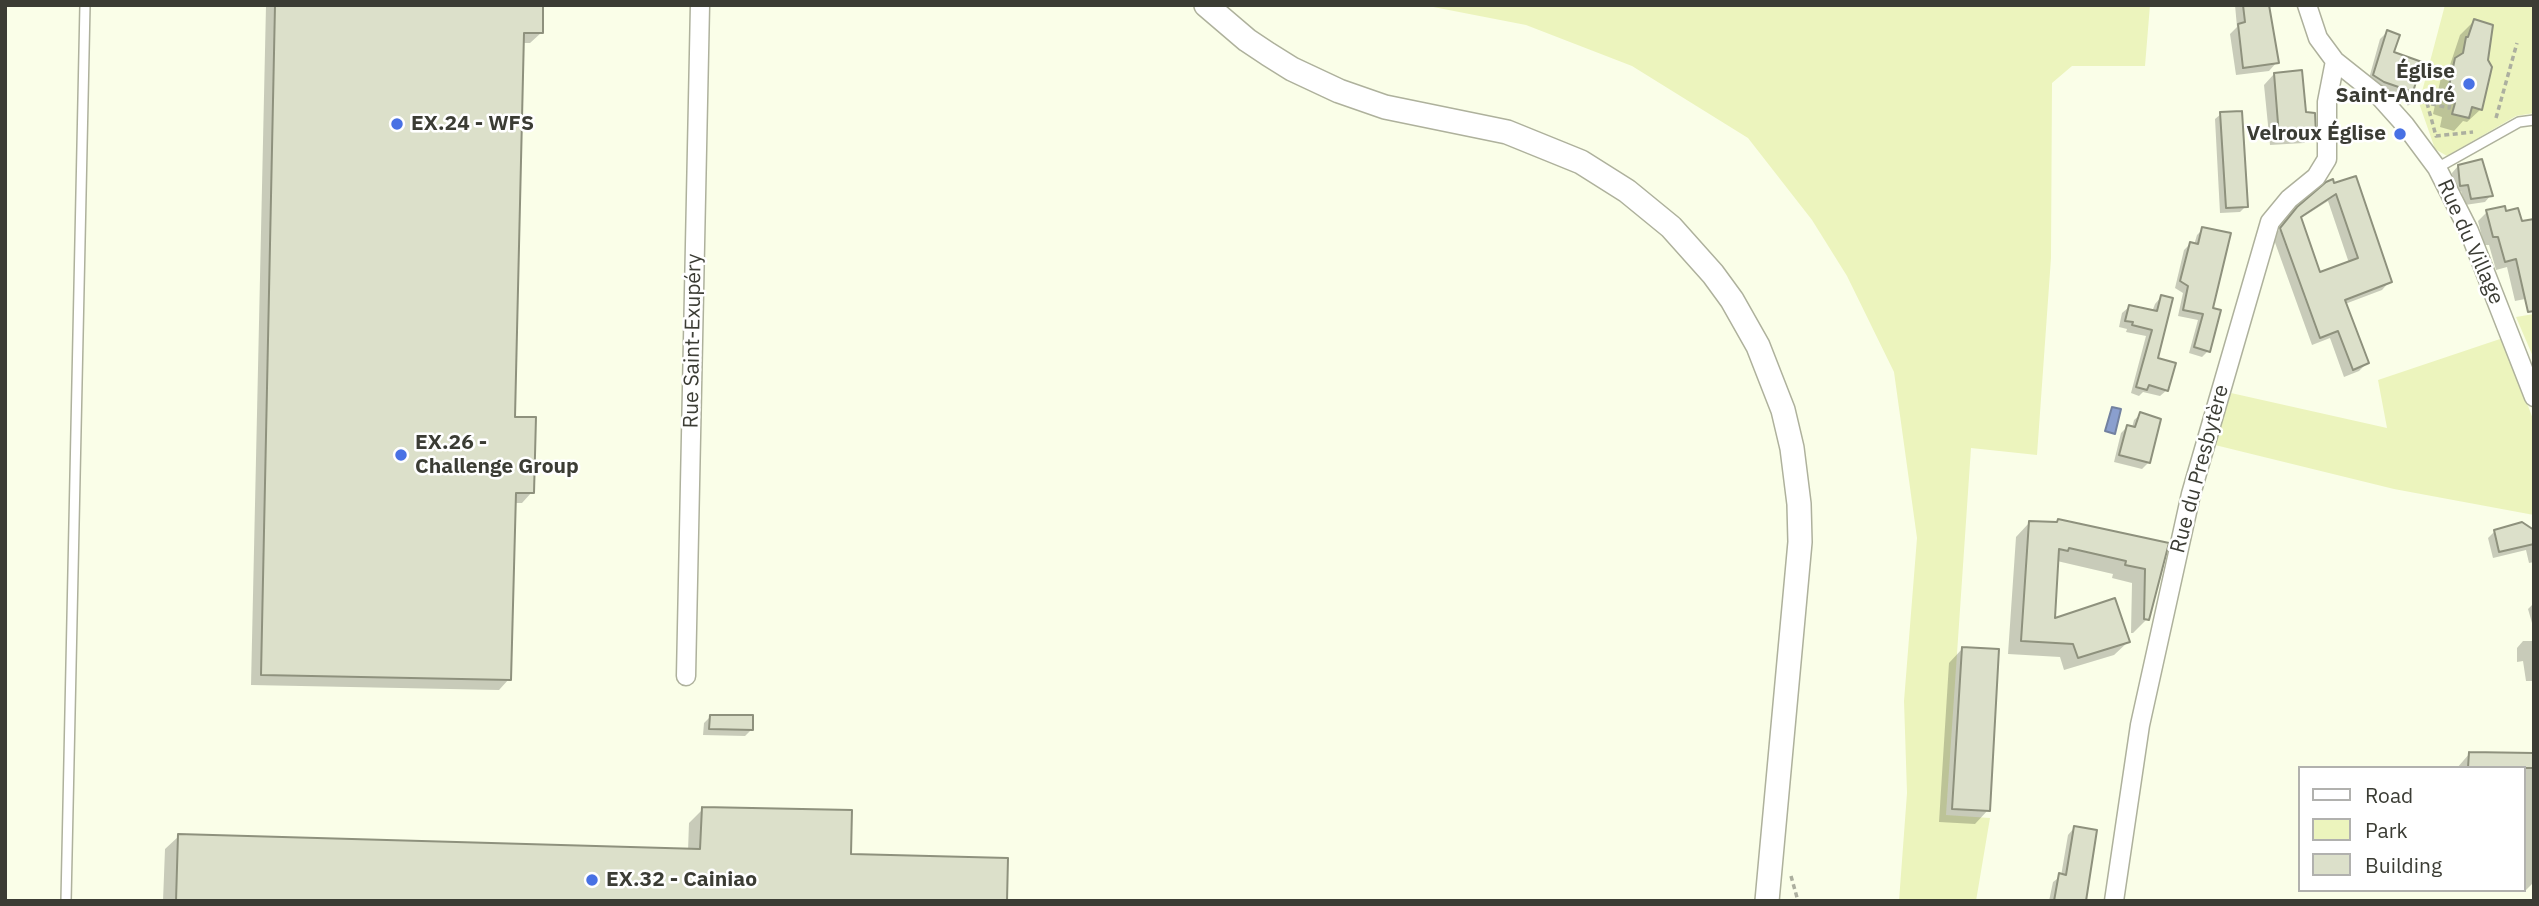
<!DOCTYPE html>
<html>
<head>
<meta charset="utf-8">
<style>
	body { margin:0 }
	#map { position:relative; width:2539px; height:906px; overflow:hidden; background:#fafee8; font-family:"IBM Plex Sans",sans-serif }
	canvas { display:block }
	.frame { position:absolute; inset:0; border:7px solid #3b3c34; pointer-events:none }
	.legend { position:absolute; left:2298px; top:766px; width:228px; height:126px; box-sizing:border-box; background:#fff; border:2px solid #b1b1ae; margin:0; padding:9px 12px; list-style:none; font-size:21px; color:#3b3c34 }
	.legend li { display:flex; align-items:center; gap:14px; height:35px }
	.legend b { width:35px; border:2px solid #b1b1ae }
</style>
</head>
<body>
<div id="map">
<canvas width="2539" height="906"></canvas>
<div class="frame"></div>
<ul class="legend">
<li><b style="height:9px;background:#fff"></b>Road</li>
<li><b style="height:19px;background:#ecf4bd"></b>Park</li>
<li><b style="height:19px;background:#dce0ca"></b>Building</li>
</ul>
</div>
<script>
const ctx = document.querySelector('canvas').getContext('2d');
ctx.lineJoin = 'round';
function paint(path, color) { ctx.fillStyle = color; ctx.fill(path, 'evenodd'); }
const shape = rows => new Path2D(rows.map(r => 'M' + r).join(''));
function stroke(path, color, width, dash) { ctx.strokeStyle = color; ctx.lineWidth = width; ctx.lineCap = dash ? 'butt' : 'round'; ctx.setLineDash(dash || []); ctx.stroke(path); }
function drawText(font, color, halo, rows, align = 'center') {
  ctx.font = font + ' "IBM Plex Sans",sans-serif'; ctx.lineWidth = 5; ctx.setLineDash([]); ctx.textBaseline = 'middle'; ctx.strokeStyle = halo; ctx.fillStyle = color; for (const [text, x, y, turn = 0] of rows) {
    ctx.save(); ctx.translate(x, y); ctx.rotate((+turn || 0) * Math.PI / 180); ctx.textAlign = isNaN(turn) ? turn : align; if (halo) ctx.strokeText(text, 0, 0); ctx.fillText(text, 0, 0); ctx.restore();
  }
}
const green = shape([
	[1423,5,2150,5,2145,66,2072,66,2052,83,2051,258,2037,455,1971,448,1946,815,1990,818,1976,901,1899,901,1907,793,1904,701,1917,538,1894,372,1847,276,1812,220,1748,138,1632,66,1526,25],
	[2445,5,2534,5,2534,113,2516,116,2447,156,2435,149,2419,103],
	[2534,314,2534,359,2516,317],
	[2503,338,2534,422,2534,515,2394,489,2215,445,2231,393,2387,428,2378,380]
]);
const water = shape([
	[2112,407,2121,409,2115,434,2105,431,2112,407]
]);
const shadow = shape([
	[266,5,541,5,541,33,530,43,522,43,513,419,532,492,522,503,514,503,509,679,499,690,251,685],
	[2235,5,2267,5,2277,62,2269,71,2236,75,2230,34,2237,27],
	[2474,21,2481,109,2467,122,2463,121,2454,131,2440,127,2442,117,2433,114,2442,73,2450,65,2460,35],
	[2387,32,2392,53,2412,91,2405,97,2377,88,2368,82,2380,39],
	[2274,74,2304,114,2314,133,2304,143,2270,145,2264,85],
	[2221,114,2246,206,2240,212,2220,213,2215,119],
	[2458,166,2491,195,2485,202,2465,205,2461,191,2454,192,2452,173],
	[2333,186,2390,281,2382,290,2345,304,2367,363,2359,371,2344,377,2330,338,2312,345,2273,237,2289,218],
	[2328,201,2349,263,2319,274,2300,219],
	[2487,212,2505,213,2521,223,2530,298,2515,301,2507,267,2496,270,2489,245,2484,245,2478,221],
	[2203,229,2211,310,2208,351,2202,357,2189,353,2198,320,2178,316,2183,293,2175,288,2184,250,2190,244,2194,245,2197,235],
	[2161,297,2156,360,2167,390,2160,396,2143,392,2139,396,2131,393,2146,336,2126,332,2127,329,2119,327,2122,313,2129,307,2152,312,2155,304],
	[2141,414,2149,462,2142,469,2114,462,2121,433,2127,427,2132,428,2134,420],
	[2058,520,2166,544,2147,619,2133,633,2131,633,2132,583,2112,578,2113,574,2057,561,2053,620,2128,642,2114,655,2064,670,2060,657,2008,654,2016,537,2029,523,2055,524],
	[2495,531,2534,533,2534,562,2529,563,2526,550,2493,558,2488,538],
	[2534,603,2534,630,2528,609],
	[2523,641,2534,641,2534,681,2526,681,2523,661,2517,662,2517,648],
	[1962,649,1988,810,1975,824,1939,822,1949,663],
	[710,717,751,730,745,736,703,735,704,723],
	[2470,753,2534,755,2534,882,2526,890,2523,890,2523,768,2457,768],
	[703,809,849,855,1005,901,163,901,165,849,179,836,688,851,689,823],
	[2074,828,2082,901,2049,901,2053,882,2061,876,2068,835]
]);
const building = shape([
	[275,5,543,5,543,33,524,33,515,417,536,417,534,493,516,493,511,680,261,675,275,5],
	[2243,5,2269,5,2279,63,2243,68,2238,24,2245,22,2243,5],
	[2474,19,2493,25,2488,60,2492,67,2482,110,2472,107,2469,118,2452,114,2455,103,2446,100,2455,58,2463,53,2466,37,2468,37,2474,19],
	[2387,30,2400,35,2394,52,2422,62,2413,92,2384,82,2373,75,2387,30],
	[2302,70,2306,112,2315,113,2316,134,2279,136,2274,73,2302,70],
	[2242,111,2248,207,2226,208,2220,112,2242,111],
	[2482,159,2493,196,2471,199,2468,185,2460,186,2458,165,2482,159],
	[2356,176,2392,282,2345,300,2369,363,2353,370,2338,331,2320,338,2280,228,2297,207,2326,182,2333,179,2334,183,2356,176],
	[2336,194,2358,258,2320,272,2301,217,2336,194],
	[2505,206,2506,211,2518,208,2522,221,2534,219,2534,311,2528,312,2516,259,2505,262,2498,237,2493,237,2486,210,2505,206],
	[2202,227,2231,233,2213,308,2221,310,2210,352,2194,347,2203,314,2183,310,2188,286,2180,281,2190,242,2198,244,2202,227],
	[2161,295,2173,298,2158,358,2176,363,2168,391,2149,385,2147,390,2136,387,2152,330,2132,325,2133,322,2125,321,2129,305,2157,311,2161,295],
	[2140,412,2161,419,2150,463,2119,455,2127,425,2135,427,2140,412],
	[2058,519,2169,543,2149,620,2144,619,2145,569,2125,565,2126,561,2069,548,2068,551,2059,549,2055,618,2115,598,2130,642,2078,658,2073,644,2021,641,2029,521,2057,522,2058,519],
	[2522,522,2534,530,2534,544,2499,552,2494,530,2522,522],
	[1962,647,1999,649,1990,811,1952,809,1962,647],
	[710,715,753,715,753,730,709,729,710,715],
	[2469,752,2534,753,2534,768,2468,768,2469,752],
	[702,807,852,810,851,854,1008,858,1007,901,176,901,178,834,700,849,702,807],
	[2074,826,2097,830,2086,901,2054,901,2059,873,2066,875,2074,826]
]);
const path = shape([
	[2427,103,2436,136,2473,132],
	[2407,104,2416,100,2449,108,2450,103],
	[2496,118,2517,43],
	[1791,876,1798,901]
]);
const service = shape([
	[2437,168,2519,122,2534,120],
	[66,901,85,5]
]);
const minor = shape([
	[2307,5,2318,38,2335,61,2379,96,2405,125,2437,168,2469,231,2534,397],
	[686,676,700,5],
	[2114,901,2140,725,2191,494,2270,222,2289,199,2316,177,2327,159,2327,102,2335,61]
]);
const tertiary = shape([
	[1206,5,1247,40,1268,54,1292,69,1339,91,1385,107,1507,132,1581,162,1627,191,1671,227,1713,274,1732,300,1758,346,1783,410,1792,448,1799,504,1800,542,1767,901]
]);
const markers = [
	[2469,84,7,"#4871e4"],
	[397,124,7,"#4871e4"],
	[2400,134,7,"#4871e4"],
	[401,455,7,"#4871e4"],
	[592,880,7,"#4871e4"]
];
const poiNames = [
	["Église",2455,72,"right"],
	["Saint-André",2455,96,"right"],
	["EX.24 - WFS",411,124],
	["Velroux Église",2386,134,"right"],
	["EX.26 -",415,443],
	["Challenge Group",415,467],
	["EX.32 - Cainiao",606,880]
];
const streetNames = [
	["Rue du Village",2470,242,66],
	["Rue Saint-Exupéry",693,341,-89],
	["Rue du Presbytère",2200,469,-75]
];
paint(green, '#ecf4bd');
paint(water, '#8a9fce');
stroke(water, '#7281a0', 2);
paint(shadow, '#0003');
paint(building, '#dce0ca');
stroke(building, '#8e917d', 2);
stroke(service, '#aeb19c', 12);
stroke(minor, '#aeb19c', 21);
stroke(tertiary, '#aeb19c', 26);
stroke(path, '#acaf9f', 3.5, [5, 3.5]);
stroke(service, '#fff', 9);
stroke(minor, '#fff', 18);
stroke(tertiary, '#fff', 23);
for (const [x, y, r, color] of markers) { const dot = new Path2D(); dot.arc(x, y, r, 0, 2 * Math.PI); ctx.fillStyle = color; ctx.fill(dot); stroke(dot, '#fff', 2.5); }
drawText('bold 21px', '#3b3c34', '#fff', poiNames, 'left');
drawText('21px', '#3b3c34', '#fff', streetNames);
</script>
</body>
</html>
